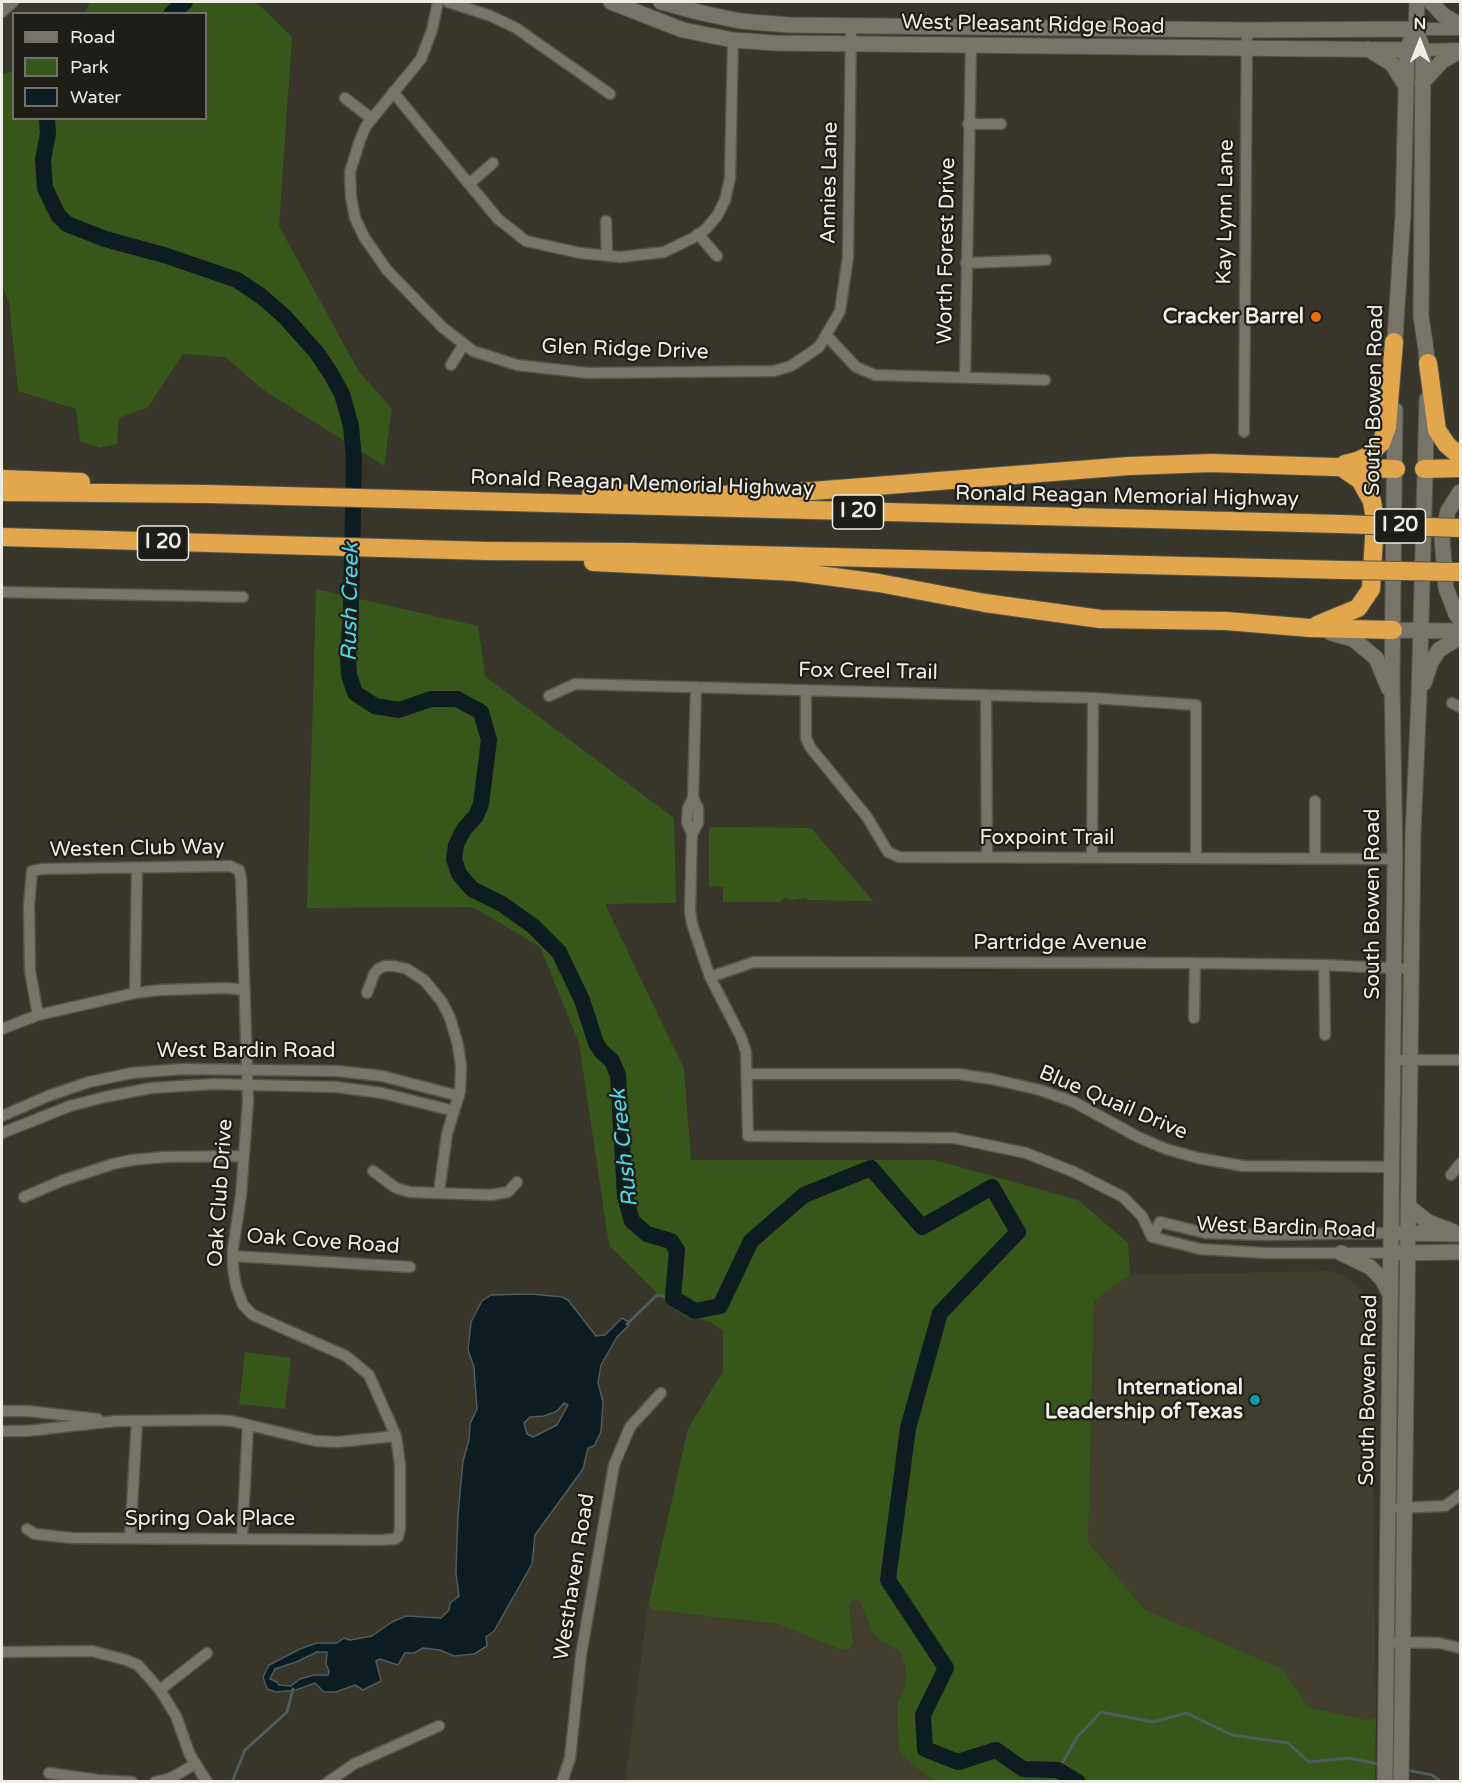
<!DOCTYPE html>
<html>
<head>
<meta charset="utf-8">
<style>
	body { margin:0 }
	#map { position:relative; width:1462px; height:1783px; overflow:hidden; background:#38352b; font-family:"Varela Round",sans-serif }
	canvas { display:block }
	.frame { position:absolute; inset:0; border:3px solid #efede7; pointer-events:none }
	.legend { position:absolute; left:12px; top:12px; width:195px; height:108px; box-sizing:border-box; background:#1e1d18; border:2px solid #72706b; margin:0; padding:8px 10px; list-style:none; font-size:18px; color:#efede7 }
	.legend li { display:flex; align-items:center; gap:12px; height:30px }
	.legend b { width:30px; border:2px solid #72706b }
	.north { position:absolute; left:1390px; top:12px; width:60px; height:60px; -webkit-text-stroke:4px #1e1d18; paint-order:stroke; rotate:0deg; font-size:16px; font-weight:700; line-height:24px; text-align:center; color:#efede7 }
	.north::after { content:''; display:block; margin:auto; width:21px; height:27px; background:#efede7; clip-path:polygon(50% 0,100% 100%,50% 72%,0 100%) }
</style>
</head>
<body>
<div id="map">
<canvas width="1462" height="1783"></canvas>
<div class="frame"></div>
<ul class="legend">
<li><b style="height:8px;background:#777469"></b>Road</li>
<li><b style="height:16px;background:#375619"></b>Park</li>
<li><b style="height:16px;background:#0b1d20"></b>Water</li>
</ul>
<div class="north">N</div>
</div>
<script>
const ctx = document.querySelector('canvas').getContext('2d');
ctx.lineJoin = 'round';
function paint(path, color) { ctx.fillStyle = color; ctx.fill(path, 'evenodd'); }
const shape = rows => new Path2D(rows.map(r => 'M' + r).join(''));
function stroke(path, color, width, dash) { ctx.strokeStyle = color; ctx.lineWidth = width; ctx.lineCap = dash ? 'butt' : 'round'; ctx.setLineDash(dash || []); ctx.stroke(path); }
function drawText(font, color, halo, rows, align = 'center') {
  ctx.font = font + ' "Varela Round",sans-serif'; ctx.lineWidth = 4.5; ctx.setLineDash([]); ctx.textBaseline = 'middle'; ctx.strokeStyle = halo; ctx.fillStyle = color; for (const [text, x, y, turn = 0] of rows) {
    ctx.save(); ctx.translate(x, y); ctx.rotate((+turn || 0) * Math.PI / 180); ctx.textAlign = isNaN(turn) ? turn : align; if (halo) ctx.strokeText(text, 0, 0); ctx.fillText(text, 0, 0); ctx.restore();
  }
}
const built = shape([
	[1329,1271,1346,1277,1362,1290,1370,1308,1376,1718,1367,1720,1308,1707,1283,1669,1144,1609,1088,1542,1094,1301,1130,1275],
	[857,1599,861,1604,874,1634,881,1641,900,1651,905,1664,906,1679,903,1693,897,1702,898,1718,933,1779,945,1781,625,1782,648,1606,655,1610,778,1624,842,1650,853,1644,849,1605,853,1600]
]);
const green = shape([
	[91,2,256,2,292,37,279,226,358,370,392,409,384,466,262,389,225,357,183,354,148,407,119,418,117,444,99,448,80,441,76,409,18,391,9,302,2,286,2,75,13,71,14,118,206,118,206,14,84,13],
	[316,589,478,626,485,676,674,818,676,903,605,904,684,1069,691,1160,935,1160,1078,1200,1128,1243,1130,1275,1094,1301,1088,1542,1144,1609,1283,1669,1308,1707,1367,1720,1376,1718,1375,1781,1377,1781,945,1782,933,1779,915,1767,899,1751,897,1702,903,1693,906,1679,905,1664,900,1651,881,1641,874,1634,861,1604,857,1599,853,1600,849,1605,853,1644,849,1649,842,1650,778,1624,654,1610,648,1606,688,1429,723,1371,723,1331,709,1321,686,1317,667,1303,609,1245,579,1043,540,947,473,907,307,908],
	[709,827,811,828,873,901,809,900,804,898,790,900,786,897,779,902,723,902,723,887,709,886],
	[245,1352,291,1358,285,1409,239,1404]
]);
const water = shape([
	[531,1294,562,1297,568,1300,596,1336,605,1335,622,1318,629,1322,629,1325,617,1337,601,1365,598,1383,603,1402,601,1432,594,1446,588,1448,583,1469,535,1535,532,1564,494,1631,486,1637,487,1646,474,1654,454,1656,440,1650,423,1648,414,1653,405,1653,398,1665,380,1659,376,1661,381,1681,363,1690,355,1685,336,1692,324,1692,315,1683,296,1690,276,1692,267,1689,263,1677,269,1665,300,1649,317,1643,337,1643,344,1638,350,1640,372,1636,392,1622,406,1616,441,1618,449,1610,450,1603,459,1596,456,1573,458,1515,463,1461,469,1440,470,1424,477,1409,474,1367,468,1350,471,1322,482,1301,491,1295,531,1294],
	[564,1403,568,1405,557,1425,533,1437,527,1434,524,1423,530,1417,544,1416,557,1411,564,1403],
	[317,1652,327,1652,326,1664,329,1671,328,1675,314,1675,300,1679,291,1686,279,1685,277,1682,270,1679,275,1669,296,1662,317,1652]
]);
const stream = shape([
	[627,1324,657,1295,673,1298],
	[1058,1770,1078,1736,1101,1712,1153,1722,1186,1713,1232,1735,1288,1743,1309,1762,1349,1758,1379,1764],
	[1406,1770,1432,1775,1441,1782],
	[232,1782,245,1750,287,1712,293,1689]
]);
const river = shape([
	[171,14,185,2],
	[47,118,48,133,43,160,45,188,58,215,67,224,105,239,164,255,237,280,261,296,285,317,317,353,331,374,342,394,351,426,354,459,351,609,348,657,349,675,355,693,375,706,399,710,431,699,457,699,481,712,489,740,481,804,476,816,464,829,456,845,454,859,459,874,472,889,502,904,533,926,559,952,582,1000,596,1043,601,1051,612,1061,618,1075,625,1196,632,1221,647,1234,671,1241,677,1250,673,1298,695,1311,720,1306,751,1241,804,1195,871,1168,922,1227,992,1187,1018,1232,940,1313,908,1428,888,1580,946,1668,923,1715,925,1749,958,1762,996,1750,1023,1769,1058,1770,1078,1782]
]);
const minor = shape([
	[438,2,432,30,421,59,366,126,360,140,350,172,351,197,355,218,364,237,387,270,442,327,473,351,517,365,588,373,774,371,791,366,819,347,840,311,848,257,851,25],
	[448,2,491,16,516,28,610,94],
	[2,12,13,2],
	[393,92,498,219,526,241,580,253,621,257,664,252,693,238,706,229,717,216,725,200,730,178,733,40],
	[345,98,372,119],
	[968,124,1001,124],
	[469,184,493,163],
	[606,221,607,256],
	[698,234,717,256],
	[966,263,1046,260],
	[827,336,856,367,875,375,1045,380],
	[451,365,464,344],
	[965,378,971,45],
	[1244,432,1247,30],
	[2,592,243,597],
	[806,690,806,738,810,747,867,817,888,852,899,857,1395,859],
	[986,695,987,857],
	[549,696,575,684,1093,698,1196,705,1196,858],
	[1452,703,1460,707],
	[693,798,688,808,687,822,692,834,690,910,692,924,710,977,741,1037,746,1052,748,1136,954,1138,1026,1153,1074,1172,1123,1197,1142,1216,1152,1237,1200,1249,1266,1253,1391,1253],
	[692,834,698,823,698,808,693,798,696,687],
	[1092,858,1093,698],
	[1315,859,1315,801],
	[1324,965,1325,1035],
	[710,977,754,962,1195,963,1324,965,1411,969],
	[135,993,137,868],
	[367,993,374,974,378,969,385,966,394,966,407,969,425,981,442,1002,450,1018,458,1045,461,1067,460,1091,447,1134,439,1192],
	[1194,1018,1195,963],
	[2,1029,38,1015,135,993,160,990,226,988,245,990],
	[1393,1060,1460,1060],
	[748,1074,958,1074,992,1079,1040,1090,1074,1102,1138,1137,1166,1149,1198,1158,1243,1166,1392,1167],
	[2,1116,48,1096,89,1082,132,1073,182,1069,337,1071,382,1076,459,1096],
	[2,1133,70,1106,105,1097,151,1088,214,1084,336,1087,382,1093,454,1111],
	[373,1171,396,1188,410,1192,491,1195,508,1192,517,1182],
	[1451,1175,1460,1164],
	[24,1197,61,1181,113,1164,132,1160,164,1157,244,1156],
	[1152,1237,1160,1222,1205,1233,1262,1235,1392,1233],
	[233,1256,410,1267],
	[2,1411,28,1411,98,1419],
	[2,1431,27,1431,116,1421,216,1420,232,1421,316,1441,338,1442,396,1436],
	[1398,1508,1445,1506,1460,1495],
	[27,1529,35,1534,72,1538,381,1540,395,1539,398,1537,400,1528,400,1465,396,1436,369,1375,346,1356,253,1315,243,1305,236,1286,233,1268,233,1249,241,1195,248,1101,241,878,239,870,230,866,42,869,32,871,29,905,30,971,38,1015],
	[130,1538,137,1421],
	[242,1539,248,1425],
	[1387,1642,1439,1643,1460,1648],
	[2,1652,92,1651,126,1660,138,1665,160,1690,176,1716,190,1755,207,1782],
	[160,1690,207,1653],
	[49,1773,99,1780,132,1782],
	[155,1782,171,1778,195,1764],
	[328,1782,354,1764,439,1726],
	[562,1782,570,1758,581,1655,614,1465,630,1427,661,1393]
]);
const tertiary = shape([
	[1416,29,1460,29],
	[1423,50,1460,49]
]);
const secondary = shape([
	[611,2,683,30,733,40,775,43,1415,50],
	[661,2,702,13,740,21,789,25,1247,30,1416,29],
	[1417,2,1416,29,1423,50,1421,316,1426,350,1428,375],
	[1431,2,1443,15,1460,25],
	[1368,49,1392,64,1406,86],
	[1422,83,1442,61,1460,51],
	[1394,353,1403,215,1407,49,1416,29],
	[1460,492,1448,511,1442,538,1446,588,1456,614,1460,619],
	[1393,630,1460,631],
	[1331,633,1353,639,1376,658,1389,689],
	[1424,683,1431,662,1439,650,1460,637],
	[1409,1207,1428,1222,1452,1231],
	[1401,1233,1460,1234],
	[1341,1253,1370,1267,1382,1279,1390,1294],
	[1397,1253,1460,1252],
	[1385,1782,1395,859,1392,682,1395,410],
	[1401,1782,1413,834,1419,697,1427,399]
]);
const motorway = shape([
	[1428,363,1437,430,1447,445,1460,456],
	[1345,464,1357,461,1366,457,1381,443,1387,427,1394,342],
	[1424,469,1460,468],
	[2,479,81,482],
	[2,492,208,494,1340,524],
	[591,493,718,495,812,491,1129,466,1211,463,1396,469],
	[2,537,487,551,634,552,1343,570],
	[593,562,796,572,879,583,985,603,1100,619,1226,621,1310,628,1393,630],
	[1317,625,1358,608,1371,589,1375,520,1372,501,1360,480,1341,467]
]);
const motorwayBridge = shape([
	[1340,524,1460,528],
	[1343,570,1460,572]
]);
const markers = [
	[1316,317,6,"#e8710a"],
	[1255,1400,6,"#0f9aa8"]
];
const shields = [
	[858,512,51],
	[1400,526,51],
	[163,543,51]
];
const shieldNames = [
	["I 20",858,512],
	["I 20",1400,526],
	["I 20",163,543]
];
const streetNames = [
	["West Pleasant Ridge Road",1033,25,1],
	["Annies Lane",830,183,-89],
	["Kay Lynn Lane",1226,212,-89],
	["Worth Forest Drive",947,251,-89],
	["Glen Ridge Drive",625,350,2],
	["South Bowen Road",1375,400,-89],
	["Ronald Reagan Memorial Highway",642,484,2],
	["Ronald Reagan Memorial Highway",1127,497,1],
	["Fox Creel Trail",868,672,1],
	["Foxpoint Trail",1047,838],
	["Westen Club Way",137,849,-1],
	["South Bowen Road",1373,904,-90],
	["Partridge Avenue",1060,943],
	["West Bardin Road",246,1051],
	["Blue Quail Drive",1113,1103,23],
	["Oak Club Drive",221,1193,-86],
	["West Bardin Road",1286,1228,2],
	["Oak Cove Road",323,1242,4],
	["South Bowen Road",1369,1390,-89],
	["Spring Oak Place",210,1519],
	["Westhaven Road",575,1577,-81]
];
const poiNames = [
	["Cracker Barrel",1304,317],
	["International",1243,1388],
	["Leadership of Texas",1243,1412]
];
const waterNames = [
	["Rush Creek",351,602,-89],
	["Rush Creek",625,1148,-96]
];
paint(built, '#423e2d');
paint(green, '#375619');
paint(water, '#0b1d20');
stroke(water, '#4f5b5c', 1.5);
stroke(stream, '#4f5b5c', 3);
stroke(river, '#0b1d20', 16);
stroke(minor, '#55534a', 13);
stroke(tertiary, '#55534a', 14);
stroke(secondary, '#55534a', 17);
stroke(motorway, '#55534a', 20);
stroke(minor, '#777469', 10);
stroke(tertiary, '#777469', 12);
stroke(secondary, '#777469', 15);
stroke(motorway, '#e2a64c', 18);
stroke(motorwayBridge, '#55534a', 20, []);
stroke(motorwayBridge, '#e2a64c', 18);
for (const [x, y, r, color] of markers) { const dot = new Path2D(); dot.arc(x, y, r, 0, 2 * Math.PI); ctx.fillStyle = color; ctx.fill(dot); stroke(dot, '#1e1d18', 2); }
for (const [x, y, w] of shields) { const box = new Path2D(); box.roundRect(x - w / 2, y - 17, w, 34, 4.5); ctx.fillStyle = '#1e1d18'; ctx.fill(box); stroke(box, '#efede7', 1.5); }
drawText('bold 20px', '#efede7', null, shieldNames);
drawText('21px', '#efede7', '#1e1d18', streetNames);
drawText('bold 21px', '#efede7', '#1e1d18', poiNames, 'right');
drawText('italic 22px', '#4cd8ea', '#1e1d18', waterNames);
</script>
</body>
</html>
